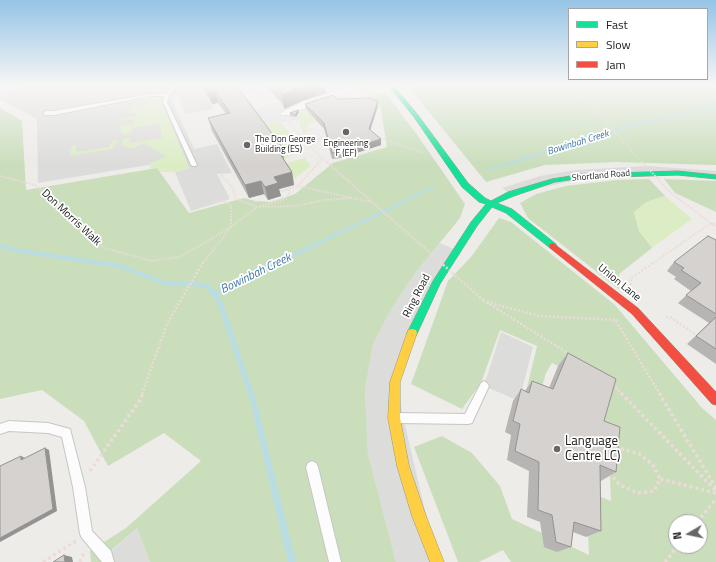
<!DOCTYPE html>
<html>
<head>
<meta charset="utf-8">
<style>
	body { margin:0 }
	#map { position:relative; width:716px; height:562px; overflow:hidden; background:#eeece9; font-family:"Titillium Web",sans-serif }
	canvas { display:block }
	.legend { position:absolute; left:568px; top:8px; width:140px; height:72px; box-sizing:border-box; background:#fff; border:1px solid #a6a6a6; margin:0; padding:5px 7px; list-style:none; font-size:12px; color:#202020 }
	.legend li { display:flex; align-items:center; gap:8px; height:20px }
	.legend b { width:20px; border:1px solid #a6a6a6 }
	.north { position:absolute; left:668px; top:514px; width:40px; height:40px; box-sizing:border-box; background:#fff; border:1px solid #a6a6a6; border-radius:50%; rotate:261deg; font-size:11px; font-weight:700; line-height:16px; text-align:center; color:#202020 }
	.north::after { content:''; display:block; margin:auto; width:14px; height:18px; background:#686766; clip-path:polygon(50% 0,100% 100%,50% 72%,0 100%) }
</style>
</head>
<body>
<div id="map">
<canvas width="716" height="562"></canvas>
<ul class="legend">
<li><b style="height:5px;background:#16e098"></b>Fast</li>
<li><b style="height:5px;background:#ffcf43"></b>Slow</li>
<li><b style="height:5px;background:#f24e42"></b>Jam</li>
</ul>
<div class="north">N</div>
</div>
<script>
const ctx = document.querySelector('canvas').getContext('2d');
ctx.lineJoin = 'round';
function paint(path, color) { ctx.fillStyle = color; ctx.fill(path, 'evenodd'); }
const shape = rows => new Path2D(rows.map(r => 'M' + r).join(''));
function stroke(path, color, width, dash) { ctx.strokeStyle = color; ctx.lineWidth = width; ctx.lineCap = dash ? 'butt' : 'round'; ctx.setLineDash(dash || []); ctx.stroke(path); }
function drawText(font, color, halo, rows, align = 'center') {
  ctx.font = font + ' "Titillium Web",sans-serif'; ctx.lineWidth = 3.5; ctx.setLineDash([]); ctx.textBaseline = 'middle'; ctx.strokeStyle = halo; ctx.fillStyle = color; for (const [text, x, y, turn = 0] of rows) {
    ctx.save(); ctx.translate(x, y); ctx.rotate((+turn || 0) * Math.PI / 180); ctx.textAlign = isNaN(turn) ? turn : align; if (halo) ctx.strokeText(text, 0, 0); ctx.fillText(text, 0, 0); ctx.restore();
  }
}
const religious = shape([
	[28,85,200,85,214,109,186,114,177,95,171,99,194,149,217,144,232,173,217,174,230,199,191,211,175,172,189,168,185,159,38,183,37,119,0,99,0,96],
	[648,166,716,171,716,177,605,174,511,194,502,188,540,176,576,170],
	[440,243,456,250,395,382,437,562,396,562,368,454,365,390,373,344,393,306,416,272],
	[501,332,533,347,519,401,484,386],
	[137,528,150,562,108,562,106,556]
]);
const grass = shape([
	[157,96,160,98,189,168,175,172,160,172,157,168,150,169,149,164,166,156,144,143,133,148,126,147,122,144,122,140,129,138,130,143,162,138,159,123,133,128,132,133,124,135,119,130,121,126,134,124,135,119,121,121,121,119,135,117,136,113,130,114,130,108,149,104,148,100,110,106,110,104],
	[331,100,307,110,318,122,310,124,305,132,304,136,298,119,301,111,305,107],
	[276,122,281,123,286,128,296,141,300,150,284,160,259,125],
	[117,140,117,144,111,149,76,155,70,154,72,146,77,145,75,150,78,152,109,147,112,141],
	[305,158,311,166,292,181,280,165],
	[665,196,692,219,652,248,639,231,634,212,646,202]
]);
const forest = shape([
	[407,85,716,85,716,165,616,162,545,165,486,182],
	[385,92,418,136,465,204,460,218,416,272,393,306,373,344,365,390,368,454,396,562,150,562,137,528,106,555,108,562,91,562,90,551,126,528,201,461,164,433,108,466,84,421,42,390,0,399,0,108,22,121,26,190,157,168,189,213,244,198,255,201,271,202,295,194,333,163,387,147,380,105,367,97],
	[649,179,665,196,646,202,634,212,639,231,652,248,619,274,620,290,528,218,520,203,536,194,566,186,617,180],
	[664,179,716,181,716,212,675,193],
	[499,218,511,222,615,305,702,408,716,420,716,562,511,562,503,550,479,562,458,562,414,447,442,436,472,453,500,486,512,519,589,555,586,491,611,501,610,476,599,425,608,390,552,363,546,373,539,397,526,392,537,346,500,330,481,383,462,409,411,384,448,281,471,257],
	[676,522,700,522,700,546,676,546]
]);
const plaza = shape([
	[303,90,310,98,327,94,305,107,299,115,298,119,289,122,276,122,263,124,250,112,266,105,281,102]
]);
const stream = shape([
	[716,107,716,109,665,118,580,142,489,171,487,171,486,170,578,140,664,116,716,107],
	[433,186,434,186,436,187,217,295,222,301,256,400,296,562,288,562,250,400,217,302,206,288,186,285,167,286,119,268,15,252,0,248,0,244,15,248,120,264,167,282,186,281,207,284,209,285,215,291,433,186]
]);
const pathFar3 = shape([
	[251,85,266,105,275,109],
	[571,85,601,117],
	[253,87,274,85],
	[246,101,266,105],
	[212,106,221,104],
	[261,122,274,117],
	[289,122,309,146,328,163],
	[296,122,314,118],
	[376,136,424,153],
	[307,139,329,138],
	[308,139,306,132,313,128,323,139,309,146],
	[318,163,322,158]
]);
const pathFar2 = shape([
	[327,162,372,202],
	[221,175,233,188,236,199,257,207,296,206,324,200,352,198],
	[0,176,35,185,104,248,152,261,180,257,231,227,231,206,225,201,211,202],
	[298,186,371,202],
	[281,191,298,186,319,162],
	[671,193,716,227],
	[203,263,231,227,257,207,285,199,289,195,289,189],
	[653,263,710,224,716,224]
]);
const pathFar1 = shape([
	[631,285,630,279,654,262],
	[483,300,569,354],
	[487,302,539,316,618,320],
	[666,317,670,317,696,335],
	[616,321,660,394],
	[613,384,622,394],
	[142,394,167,324,203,262]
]);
const path = shape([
	[621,393,716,491],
	[659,393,716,488],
	[615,450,622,449,639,454,653,465,660,479],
	[90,471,140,400,143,393],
	[609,473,620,485,638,493,654,491,660,479,716,493],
	[697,522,716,499],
	[43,562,76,541],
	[80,562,84,553],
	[665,562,678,546]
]);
const lane = shape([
	[173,85,177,85,169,95,167,102,197,165,196,166,192,166,191,165,163,102,164,96,150,96,54,115,46,115,43,113,46,111,54,111,150,94,166,94,173,85],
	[484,381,487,383,489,386,472,423,468,424,397,423,393,422,392,418,393,414,397,413,465,414,481,383,484,381],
	[9,421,48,423,70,429,85,487,92,531,111,551,114,562,102,562,82,538,80,534,73,487,62,437,48,433,9,431,0,434,0,424,9,421],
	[312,461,316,463,318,467,341,562,329,562,306,467,308,463,312,461]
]);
const street = shape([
	[355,85,371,85,369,87,338,95,335,98,312,105,289,115,281,115,280,113,304,101,327,94,330,91,355,85]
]);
const fast = shape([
	[388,85,393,85,418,115,468,183,485,198,491,201,508,192,552,179,583,174,678,171,716,175,716,179,678,175,583,178,555,182,514,196,497,203,512,209,556,244,557,246,556,248,550,248,506,213,492,207,477,226,440,284,416,336,412,337,408,336,407,333,433,281,471,222,486,204,479,202,462,187,414,117,388,85]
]);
const slow = shape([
	[412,329,416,330,417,333,400,382,400,418,409,466,426,516,444,562,430,562,412,516,397,466,388,418,390,382,407,333,408,330,412,329]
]);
const jam = shape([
	[553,243,638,308,716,392,716,405,712,404,632,314,550,248,549,246,550,244,553,243]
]);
const pathBridgeFar2 = shape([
	[601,117,643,163]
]);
const pathBridgeFar1 = shape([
	[642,162,671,193],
	[372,202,442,263]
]);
const pathBridge = shape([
	[440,262,483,300]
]);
const wall = shape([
	[200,85,236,85,282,147,284,160,292,172,294,185,279,189,281,196,268,200,264,194,249,198,212,131,208,118,226,114,218,103,212,104],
	[265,85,325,85,326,93,304,100,284,109,284,106],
	[338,99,371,100,378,106,370,130,381,139,381,145,349,155,350,157,332,159,324,129,306,109,305,104],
	[298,110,299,112,296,117,290,116,290,113],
	[716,240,716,364,687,344,709,323,678,303,691,291,674,279,676,277,667,271,674,262],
	[568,353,604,421,616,472,601,481,600,481,601,531,586,537,573,532,571,547,557,552,544,547,540,522,527,517,529,471,507,460,511,435,505,432,513,401,521,389,525,391,532,381,549,388,558,366]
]);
const shadedWall = shape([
	[305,85,325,85,326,93,304,100,284,109,282,95],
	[215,91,218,103,212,104,208,92],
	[378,100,378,106,369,134,369,129],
	[298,110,299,112,296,117,295,115],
	[381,139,381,145,350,155,349,149],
	[282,147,284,160,276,148],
	[292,172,294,185,279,189,281,196,268,200,265,187,274,177],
	[261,181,264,194,249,198,245,185],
	[45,448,49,450,57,511,0,542,0,538],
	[21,456,25,458,21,460],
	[64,555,72,557,73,562,65,562]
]);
const building = shape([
	[204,85,236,85,282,147,276,148,292,172,274,177,278,183,265,187,261,181,245,185,208,118,230,113,215,91,208,92,204,85],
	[275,85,305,85,282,95,283,94,275,85],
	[333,95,338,99,370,98,371,100,378,100,369,129,381,139,349,149,349,151,332,153,324,123,305,104,333,95],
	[298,110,295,115,290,113,298,110],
	[708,236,716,240,716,314,686,295,701,283,681,270,684,268,674,262,708,236],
	[716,317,716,349,696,336,716,317],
	[568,353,616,379,604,421,620,427,616,472,600,465,601,531,574,522,571,547,556,542,552,515,538,510,539,462,515,451,520,424,513,421,521,389,529,393,532,381,553,389,568,353],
	[45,448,53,509,0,538,0,466,21,456,21,460,45,448],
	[64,555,65,562,53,562,64,555]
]);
const markers = [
	[346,132,4,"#686766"],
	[247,145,4,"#686766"],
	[557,449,4,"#686766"]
];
const farPoinames = [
	["The Don George",255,140],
	["Building (ES)",255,150],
	["Engineering",346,144,"center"],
	["F (EF)",346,154,"center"]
];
const farStreetnames = [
	["Shortland Road",601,176,-5]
];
const farWaternames = [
	["Bowinbah Creek",578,143,-17]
];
const streetNames = [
	["Don Morris Walk",71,218,43],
	["Union Lane",619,283,39],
	["Ring Road",417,296,-63]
];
const waterNames = [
	["Bowinbah Creek",256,274,-26]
];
const nearPoinames = [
	["Language",565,442],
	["Centre LC)",565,457]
];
paint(religious, '#dcdcda');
paint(grass, '#dcedc6');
paint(forest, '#cadebc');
paint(plaza, '#e3e3e8');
paint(stream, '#badde3');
stroke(lane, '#c7c6c5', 2);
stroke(street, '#c7c6c5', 1);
stroke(fast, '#98997f', 1);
stroke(slow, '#98997f', 1);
stroke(jam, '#98997f', 1);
stroke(pathFar3, '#ecdbd9', 1.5, [1.5, 1.5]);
stroke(pathFar2, '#ecdbd9', 2, [1.5, 1.5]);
stroke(pathFar1, '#ecdbd9', 2.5, [2, 2]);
stroke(path, '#ecdbd9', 3.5, [3, 3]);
paint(lane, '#fcfcfc');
paint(street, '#fcfcfc');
paint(fast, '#16e098');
paint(slow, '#ffcf43');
paint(jam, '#f24e42');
stroke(pathBridgeFar2, '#ecdbd9', 1.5, [1.5, 1.5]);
stroke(pathBridgeFar1, '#ecdbd9', 2, [1.5, 1.5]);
stroke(pathBridge, '#ecdbd9', 2.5, [2, 2]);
paint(wall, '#b7b5b3');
paint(shadedWall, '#959392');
paint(building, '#d5d2d0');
stroke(building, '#959392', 1);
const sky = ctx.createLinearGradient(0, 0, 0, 164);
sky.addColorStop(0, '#95c4e6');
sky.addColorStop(0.52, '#f7f6f5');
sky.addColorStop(1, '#f7f6f500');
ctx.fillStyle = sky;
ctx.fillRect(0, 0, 716, 164);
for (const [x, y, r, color] of markers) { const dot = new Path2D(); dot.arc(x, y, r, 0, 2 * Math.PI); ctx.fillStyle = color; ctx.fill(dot); stroke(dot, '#fff', 1.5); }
drawText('9px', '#202020', '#fff', farPoinames, 'left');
drawText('9px', '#202020', '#fff', farStreetnames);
drawText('italic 10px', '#4178a6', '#fff', farWaternames);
drawText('11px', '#202020', '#fff', streetNames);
drawText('italic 12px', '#4178a6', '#fff', waterNames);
drawText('13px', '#202020', '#fff', nearPoinames, 'left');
</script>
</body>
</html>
